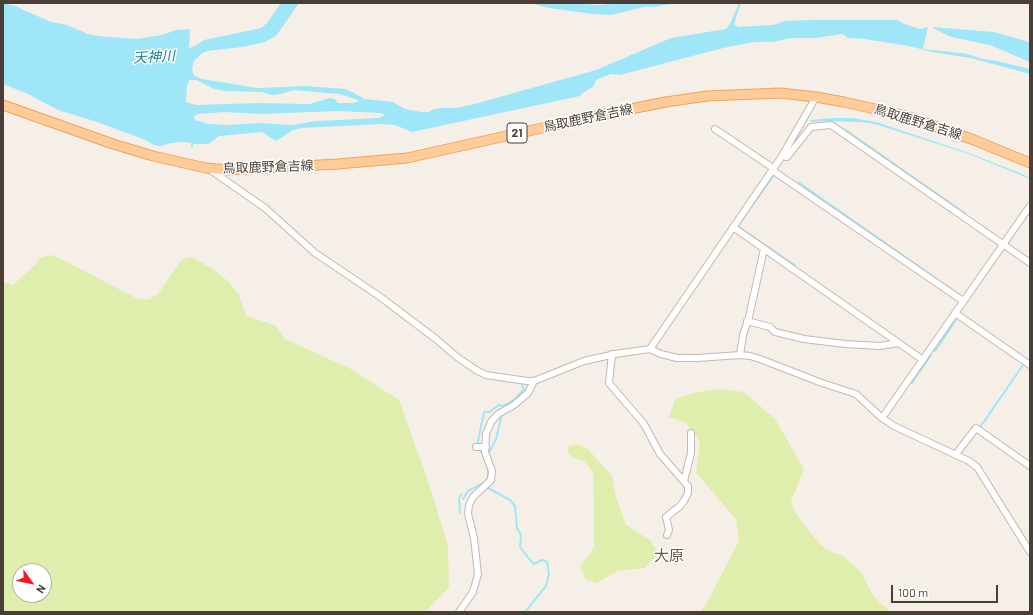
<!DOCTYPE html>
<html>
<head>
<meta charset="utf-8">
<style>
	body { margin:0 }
	#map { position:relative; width:1033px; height:615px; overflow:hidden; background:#f6efe8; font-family:Barlow,sans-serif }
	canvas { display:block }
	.frame { position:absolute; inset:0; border:4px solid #4a3e36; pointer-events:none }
	.north { position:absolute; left:12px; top:563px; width:40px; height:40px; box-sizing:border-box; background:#fff; border:1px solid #b7b2af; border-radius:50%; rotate:123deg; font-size:11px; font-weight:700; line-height:16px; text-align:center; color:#4a3e36 }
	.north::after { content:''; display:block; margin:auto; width:14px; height:18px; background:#ff1626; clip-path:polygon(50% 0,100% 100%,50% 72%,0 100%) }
	.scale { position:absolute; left:891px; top:585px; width:107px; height:18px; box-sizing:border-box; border:2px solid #4a3e36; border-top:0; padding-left:5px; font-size:12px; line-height:14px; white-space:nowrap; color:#4a3e36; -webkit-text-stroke:3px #fff; paint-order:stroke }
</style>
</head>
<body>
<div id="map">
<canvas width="1033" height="615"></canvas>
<div class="frame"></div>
<div class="north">N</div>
<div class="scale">100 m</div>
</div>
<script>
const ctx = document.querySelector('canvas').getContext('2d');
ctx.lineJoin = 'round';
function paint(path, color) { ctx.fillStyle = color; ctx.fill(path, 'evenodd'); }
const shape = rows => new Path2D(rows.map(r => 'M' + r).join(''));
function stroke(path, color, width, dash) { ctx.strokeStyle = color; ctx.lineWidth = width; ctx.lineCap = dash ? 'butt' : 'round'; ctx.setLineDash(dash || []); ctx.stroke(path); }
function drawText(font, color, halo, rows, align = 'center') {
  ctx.font = font + ' Barlow,"Noto Sans JP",sans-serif'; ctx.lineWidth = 3; ctx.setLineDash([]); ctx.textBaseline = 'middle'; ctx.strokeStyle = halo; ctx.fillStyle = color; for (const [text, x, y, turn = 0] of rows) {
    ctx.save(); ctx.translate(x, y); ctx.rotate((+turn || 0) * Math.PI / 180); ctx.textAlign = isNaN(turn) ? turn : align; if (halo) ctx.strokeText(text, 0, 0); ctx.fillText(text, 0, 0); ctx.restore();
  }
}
const green = shape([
	[51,255,65,261,138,299,148,300,158,294,182,259,192,257,214,270,229,282,239,295,246,316,275,325,285,339,351,369,399,400,429,484,448,546,449,587,426,611,419,612,3,612,3,282,13,285,36,264,39,258],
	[20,571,44,571,44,595,20,595],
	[719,389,744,392,775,419,804,469,791,502,795,512,812,535,822,546,827,550,843,556,861,572,873,595,881,604,892,612,699,612,705,606,739,541,736,519,696,473,700,441,686,423,669,417,675,399,693,393],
	[578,445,587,448,612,476,616,497,626,525,651,541,658,554,645,568,618,571,597,583,586,580,580,567,594,547,594,513,593,472,584,461,573,458,567,452,569,446]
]);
const water = shape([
	[3,3,15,6,51,22,67,25,88,34,98,36,136,39,162,35,176,30,190,29,189,48,195,46,204,40,261,28,267,23,281,3,299,3,276,36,265,42,242,47,207,51,201,54,194,61,192,69,193,73,195,76,202,79,257,88,305,86,346,89,365,99,393,102,405,109,421,112,429,112,434,109,441,108,455,108,471,105,596,70,671,38,726,29,730,24,739,3,741,3,734,24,738,27,773,25,785,21,812,20,898,20,904,24,920,29,928,27,923,49,960,53,964,53,983,59,997,61,1030,69,1030,74,971,58,932,52,909,46,864,39,848,38,842,34,815,38,791,38,773,42,755,42,738,45,719,49,620,75,611,74,596,80,593,87,584,92,580,96,412,132,395,125,383,124,301,128,293,130,276,141,262,132,219,136,209,144,193,144,193,147,191,147,191,143,184,142,171,143,161,146,154,145,143,139,94,121,58,110,28,94,3,84],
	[190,80,197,80,214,89,225,91,262,92,272,95,281,94,294,90,339,94,358,100,359,101,353,103,338,103,335,99,330,98,309,104,258,103,196,105,186,102,187,85],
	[338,111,380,113,385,115,379,118,317,121,291,125,259,123,228,125,209,124,195,120,194,116,199,114,224,112,260,114],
	[531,3,568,3,600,5,620,3,675,3,654,7,644,7,611,15,593,14,548,8],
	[933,27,994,32,1026,41,1030,43,1030,62,990,45,951,37,933,28],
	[833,118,852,118,876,122,969,153,1020,173,1030,178,1030,179,969,154,875,124,860,122,827,121,811,122,810,120],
	[840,125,966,213,965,214,849,133],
	[774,174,775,175,739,226,796,265,795,267,737,227]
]);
const stream = shape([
	[798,182,961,296],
	[935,351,956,320],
	[912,383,931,355],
	[981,426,1023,365],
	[478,445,478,441,484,412,489,412,499,405,503,406,515,399,524,389,522,385],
	[480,449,484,458],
	[490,451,496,439,501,418],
	[488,488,510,500,515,506,517,528,521,535,520,547,531,561,534,564,542,560,547,562,549,574,546,586,525,612],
	[463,499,468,491,485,482,488,477,488,468],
	[460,513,459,498,462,494]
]);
const minor = shape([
	[715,129,773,168],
	[782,156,787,157,811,127,831,125,1030,263],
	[209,169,265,208,315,253,379,296,436,339,457,357,476,370,486,375,527,381,534,381,584,361,615,354,650,349,661,354,677,358,697,358,740,355,750,356,760,359,822,383,856,394,882,418,894,426,969,461,977,467,1030,552],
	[772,170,963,301],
	[733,227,923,360],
	[955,313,1030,365],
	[747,321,770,327,775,332,804,339,845,344,880,346,898,343],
	[650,349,782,156,816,97],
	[612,354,609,383,644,424,660,454,688,486,688,493,684,501,679,507,666,517,669,530,667,535],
	[740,355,743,335,749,317,764,249],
	[882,418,1030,206],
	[476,447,486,447],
	[956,454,976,428,1030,466],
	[684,481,691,453,691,433],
	[459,612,473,592,478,574,474,538,468,514,469,505,473,497,491,480,492,471,485,452,486,434,491,422,498,414,514,405,528,393,534,381]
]);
const primary = shape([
	[3,105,113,144,153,156,206,168,228,170,338,164,407,158,605,114,666,102,707,96,780,93,816,97,844,102,906,116,974,140,1030,163]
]);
const shields = [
	[517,133,20]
];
const shieldNames = [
	["21",517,133]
];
const streetNames = [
	["鳥取鹿野倉吉線",588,118,-12],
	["鳥取鹿野倉吉線",918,122,17],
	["鳥取鹿野倉吉線",268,167,-2]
];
const waterNames = [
	["天神川",154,57,-3]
];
const quarterNames = [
	["大原",669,556]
];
paint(green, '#dfeead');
paint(water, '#9fe7f8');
stroke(stream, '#9fe7f8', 2);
stroke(minor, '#c6b7ad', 8);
stroke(primary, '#f1a35b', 11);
stroke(minor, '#fff', 6);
stroke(primary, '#ffcb98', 9);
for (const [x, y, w] of shields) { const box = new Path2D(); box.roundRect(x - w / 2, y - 10, w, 20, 3); ctx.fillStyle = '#fff'; ctx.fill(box); stroke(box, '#4a3e36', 1); }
drawText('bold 12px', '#4a3e36', null, shieldNames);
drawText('13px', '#4a3e36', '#fff', streetNames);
drawText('italic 14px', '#1e7e97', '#fff', waterNames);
drawText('15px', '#6e594c', '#fff', quarterNames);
</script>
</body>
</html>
